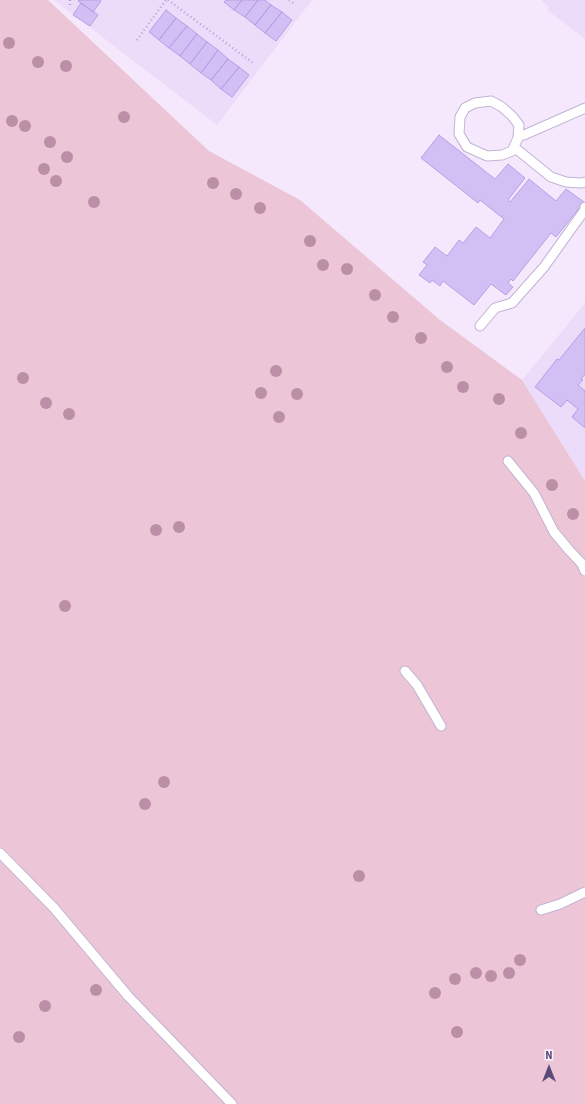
<!DOCTYPE html>
<html>
<head>
<meta charset="utf-8">
<style>
	body { margin:0 }
	#map { position:relative; width:585px; height:1104px; overflow:hidden; background:#f5e8fd; font-family:"Source Sans 3",sans-serif }
	canvas { display:block }
	.north { position:absolute; left:529px; top:1048px; width:40px; height:40px; -webkit-text-stroke:3px #f9f0ff; paint-order:stroke; rotate:0deg; font-size:11px; font-weight:700; line-height:16px; text-align:center; color:#5a4a79 }
	.north::after { content:''; display:block; margin:auto; width:14px; height:18px; background:#5a4a79; clip-path:polygon(50% 0,100% 100%,50% 72%,0 100%) }
</style>
</head>
<body>
<div id="map">
<canvas width="585" height="1104"></canvas>
<div class="north">N</div>
</div>
<script>
const ctx = document.querySelector('canvas').getContext('2d');
ctx.lineJoin = 'round';
function paint(path, color) { ctx.fillStyle = color; ctx.fill(path, 'evenodd'); }
const shape = rows => new Path2D(rows.map(r => 'M' + r).join(''));
function stroke(path, color, width, dash) { ctx.strokeStyle = color; ctx.lineWidth = width; ctx.lineCap = dash ? 'butt' : 'round'; ctx.setLineDash(dash || []); ctx.stroke(path); }
const residential = shape([
	[54,0,312,0,217,125],
	[541,0,585,0,585,39,547,10,549,7],
	[585,303,585,481,522,380]
]);
const green = shape([
	[0,0,48,0,209,151,300,200,440,320,522,380,585,481,585,1104,0,1104]
]);
const building = shape([
	[79,0,100,0,101,1,93,12,78,1,79,0],
	[226,0,242,0,234,10,224,2,226,0],
	[242,0,258,0,245,17,234,10,242,0],
	[258,0,265,0,271,5,255,25,245,17,258,0],
	[81,3,98,15,90,26,73,15,81,3],
	[271,5,282,12,265,33,255,25,271,5],
	[166,10,176,18,159,40,149,32,166,10],
	[282,12,292,20,276,41,265,33,282,12],
	[176,18,187,26,169,48,159,40,176,18],
	[187,26,197,34,180,56,169,48,187,26],
	[197,34,207,42,190,64,180,56,197,34],
	[207,42,218,50,201,73,190,64,207,42],
	[218,50,228,59,211,80,201,73,218,50],
	[228,59,239,67,221,89,211,80,228,59],
	[239,67,249,75,232,97,221,89,239,67],
	[439,135,495,179,508,164,525,178,508,200,510,202,529,179,556,201,566,189,584,202,556,237,551,233,513,281,511,279,508,283,513,287,506,295,491,284,474,305,443,281,440,286,432,280,430,283,419,275,427,265,423,262,435,247,447,256,459,240,463,243,476,227,490,238,504,219,480,200,478,203,421,158,439,135],
	[585,328,585,374,581,379,583,380,578,385,585,391,585,428,572,417,578,409,567,400,561,407,535,387,557,359,559,360,585,328]
]);
const path = shape([
	[70,0,70,6],
	[168,0,253,63],
	[289,0,295,4],
	[137,40,166,0]
]);
const lane = shape([
	[491,101,502,107,512,116,519,125,518,138,512,151,502,155,487,156,467,147,459,134,460,117,465,108,475,103,491,101],
	[518,135,524,135,585,108],
	[514,147,551,177,566,182,581,183,585,182],
	[480,326,495,308,512,303,544,267,584,211,585,207],
	[508,461,534,493,554,532,569,550,582,564,585,571],
	[405,671,417,685,441,726],
	[0,853,54,908,128,996,232,1104],
	[541,910,560,904,585,892]
]);
const trees = [
	[9,43],
	[38,62],
	[66,66],
	[124,117],
	[12,121],
	[25,126],
	[50,142],
	[67,157],
	[44,169],
	[56,181],
	[213,183],
	[236,194],
	[94,202],
	[260,208],
	[310,241],
	[323,265],
	[347,269],
	[375,295],
	[393,317],
	[421,338],
	[447,367],
	[276,371],
	[23,378],
	[463,387],
	[261,393],
	[297,394],
	[499,399],
	[46,403],
	[69,414],
	[279,417],
	[521,433],
	[552,485],
	[573,514],
	[179,527],
	[156,530],
	[65,606],
	[164,782],
	[145,804],
	[359,876],
	[520,960],
	[476,973],
	[509,973],
	[491,976],
	[455,979],
	[96,990],
	[435,993],
	[45,1006],
	[457,1032],
	[19,1037]
];
paint(residential, '#ecdcfa');
paint(green, '#ecc5d6');
paint(building, '#d2bff4');
stroke(building, '#b89ee7', 1);
stroke(lane, '#c1b3d5', 11);
stroke(path, '#b5a1da', 2.5, [1, 3]);
stroke(lane, '#fff', 9);
ctx.fillStyle = '#bb8fa5';
for (const [x, y] of trees) { ctx.beginPath(); ctx.arc(x, y, 6, 0, 2 * Math.PI); ctx.fill(); }
</script>
</body>
</html>
